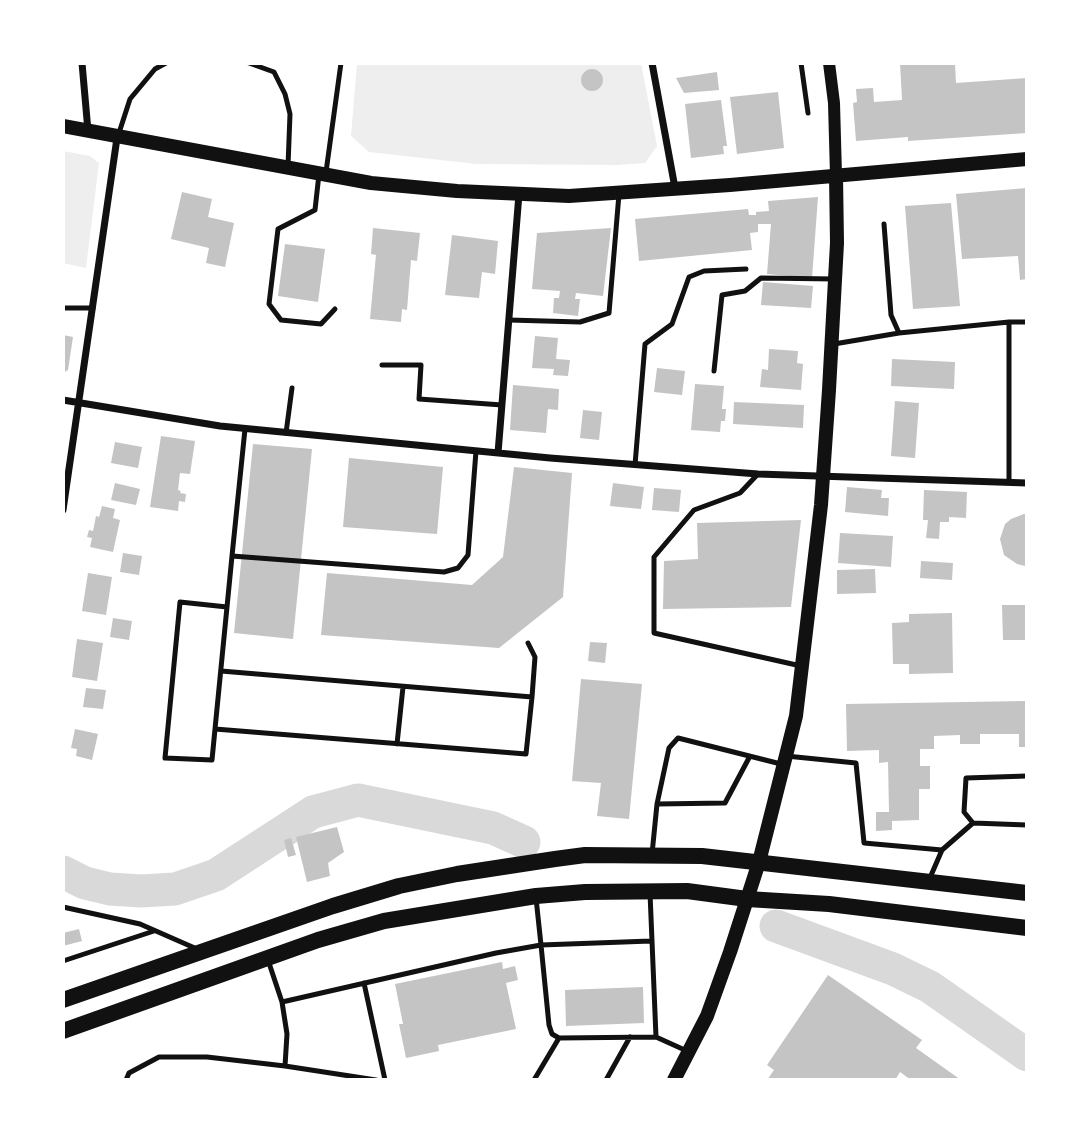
<!DOCTYPE html>
<html>
<head>
<meta charset="utf-8">
<style>
	body { margin:0 }
	#map { position:relative; width:1090px; height:1143px; overflow:hidden; background:#fff; font-family:"IBM Plex Sans",sans-serif }
	canvas { display:block }
	.frame { position:absolute; inset:0; border:65px solid #fff; pointer-events:none }
</style>
</head>
<body>
<div id="map">
<canvas width="1090" height="1143"></canvas>
<div class="frame"></div>
</div>
<script>
const ctx = document.querySelector('canvas').getContext('2d');
ctx.lineJoin = 'round';
function paint(path, color) { ctx.fillStyle = color; ctx.fill(path, 'evenodd'); }
const shape = rows => new Path2D(rows.map(r => 'M' + r).join(''));
function stroke(path, color, width, dash) { ctx.strokeStyle = color; ctx.lineWidth = width; ctx.lineCap = dash ? 'butt' : 'round'; ctx.setLineDash(dash || []); ctx.stroke(path); }
const green = shape([
	[357,63,641,63,657,146,645,163,617,165,476,164,369,152,351,136],
	[63,151,90,156,99,163,86,268,63,263]
]);
const river = shape([
	[63,872,85,883,110,889,141,891,175,889,216,875,313,812,358,800,493,828,524,842],
	[776,926,893,969,930,987,1027,1055]
]);
const building = shape([
	[900,63,955,63,956,83,1027,78,1027,133,908,141,908,137,856,141,853,103,857,102,856,89,873,88,874,102,902,100],
	'581 80a11 11 0 1 1 22 0a11 11 0 1 1-22 0Z',
	[717,72,719,90,684,93,676,78],
	[778,92,784,148,737,154,730,97],
	[721,100,727,146,723,146,724,154,691,158,685,104],
	[1027,188,1027,279,1020,280,1018,256,962,259,956,194],
	[182,192,212,199,208,217,234,223,225,267,206,263,209,248,171,239],
	[818,197,812,278,767,274,771,224,758,224,758,232,750,233,752,250,639,261,635,219,748,209,749,215,756,215,756,212,769,211,768,201],
	[951,203,960,306,913,309,905,206],
	[373,228,420,233,417,261,411,260,407,310,402,309,401,322,370,319,376,255,371,254],
	[611,228,603,296,576,293,575,299,580,299,578,316,553,313,554,298,559,298,560,291,532,289,537,233],
	[452,235,498,241,495,274,482,272,479,298,445,295],
	[285,244,325,249,318,302,278,296],
	[763,282,813,286,811,308,761,305],
	[63,335,73,337,68,370,63,373],
	[535,336,558,338,556,359,570,360,568,376,553,375,554,369,532,368],
	[769,349,798,351,797,363,803,364,801,390,760,387,762,369,768,370],
	[892,359,955,362,954,389,891,386],
	[657,368,685,371,682,395,654,392],
	[695,384,724,386,722,409,726,409,725,421,721,421,720,432,691,430],
	[513,385,559,389,558,410,548,409,546,433,510,430],
	[895,401,919,403,915,458,891,456],
	[734,402,804,405,803,428,733,424],
	[583,410,602,412,599,440,580,438],
	[161,436,195,441,190,474,180,473,178,490,181,491,180,493,186,494,185,502,179,501,178,511,150,507],
	[115,442,142,447,138,468,111,463],
	[253,444,312,449,293,639,234,633],
	[349,458,443,467,437,534,343,527],
	[514,467,572,473,563,597,499,648,321,635,327,573,472,585,503,557],
	[115,483,140,489,136,505,111,500],
	[613,483,644,487,641,509,610,506],
	[847,487,882,490,881,498,889,498,888,516,845,512],
	[654,488,681,490,679,512,652,510],
	[924,490,967,492,966,518,949,517,949,522,940,522,939,539,926,538,928,520,923,520],
	[102,506,115,509,113,518,120,520,113,552,90,547,92,538,87,537,89,530,93,531,96,516,99,517],
	[1024,514,1027,514,1027,566,1025,566,1017,564,1004,555,1000,539,1005,524,1011,519],
	[801,520,791,607,663,609,664,561,698,559,697,523],
	[840,533,893,536,891,567,838,563],
	[123,553,142,556,139,575,120,572],
	[921,561,953,563,952,580,920,578],
	[875,569,876,593,837,594,837,570],
	[88,573,112,577,106,615,82,611],
	[1002,605,1027,605,1027,640,1003,640],
	[952,613,953,673,909,674,909,664,893,664,892,623,909,622,909,614],
	[113,618,132,621,129,640,110,637],
	[77,639,103,643,97,681,72,677],
	[590,642,607,643,605,663,588,661],
	[581,679,642,684,629,819,597,816,601,783,572,781],
	[86,688,106,690,103,709,83,707],
	[1026,701,1027,747,1019,747,1019,734,980,734,980,744,960,744,960,735,934,736,934,749,920,749,920,766,930,766,930,789,919,789,919,820,892,821,892,830,876,831,876,812,889,812,888,762,879,763,879,750,847,751,846,704],
	[75,729,98,734,92,760,76,756,77,749,71,748],
	[337,827,344,852,328,863,330,876,307,882,296,837],
	[291,838,296,855,288,857,284,840],
	[79,929,82,941,63,946,63,933],
	[502,962,503,969,515,966,518,980,506,983,516,1029,438,1045,439,1051,406,1058,399,1024,403,1024,395,984],
	[828,975,922,1040,916,1048,961,1080,911,1080,900,1072,895,1080,767,1080,774,1070,767,1065],
	[643,987,644,1023,566,1026,565,990]
]);
const service = shape([
	[249,63,274,72,285,94,290,114,288,166],
	[801,63,808,113],
	[118,136,130,99,155,69,166,63],
	[326,172,341,63],
	[319,174,315,210,278,229,269,304,281,320,321,324,335,309],
	[884,224,891,315,899,333,1009,322],
	[63,308,93,308],
	[509,320,580,322,609,313,619,194],
	[834,344,899,333],
	[382,365,421,365,419,399,502,405],
	[714,371,722,295,745,291,761,278,835,279],
	[286,433,292,388],
	[635,465,645,344,672,324,689,277,704,271,746,269],
	[758,474,740,493,694,510,654,557,654,633,801,666],
	[1009,482,1009,322,1027,322],
	[232,556,444,572,458,568,468,555,476,451],
	[528,643,535,657,532,697],
	[221,671,532,697,526,754,215,729,232,556,245,429],
	[215,729,212,760,165,758,180,602,227,607],
	[397,744,403,687],
	[786,756,856,763,864,843,942,850,973,823,1027,825],
	[657,804,725,803,750,756],
	[973,823,964,812,966,778,1027,776],
	[652,854,657,804,669,748,678,738,781,764],
	[929,880,942,850],
	[650,893,656,1037],
	[536,898,541,945,651,941],
	[63,907,140,924,197,949],
	[268,960,282,1002,287,1034,285,1066],
	[63,961,154,931],
	[364,983,385,1080],
	[282,1002,496,953,541,945,549,1025,552,1034,559,1038,656,1037,687,1051],
	[126,1080,129,1073,159,1057,207,1057,285,1066,376,1080],
	[534,1080,559,1038],
	[606,1080,630,1037]
]);
const minor = shape([
	[82,63,88,131],
	[652,63,675,188],
	[63,400,220,426,550,458,758,474,1027,483],
	[498,453,519,194],
	[63,510,117,138]
]);
const tertiary = shape([
	[829,63,834,103,836,175]
]);
const secondary = shape([
	[63,126,371,183,457,191,569,196,730,185,1027,159],
	[674,1080,707,1016,730,952,759,862,796,716,821,505,829,390,837,243,836,175]
]);
const primary = shape([
	[63,1000,333,906,399,886,457,874,555,859,585,855,702,856,1027,893],
	[63,1031,318,940,384,921,536,896,585,892,687,891,747,899,829,904,1027,928]
]);
paint(green, '#eee');
stroke(river, '#d9d9d9', 33);
paint(building, '#c4c4c4');
stroke(service, '#111', 5);
stroke(minor, '#111', 7);
stroke(tertiary, '#111', 12);
stroke(secondary, '#111', 14);
stroke(primary, '#111', 16);
</script>
</body>
</html>
